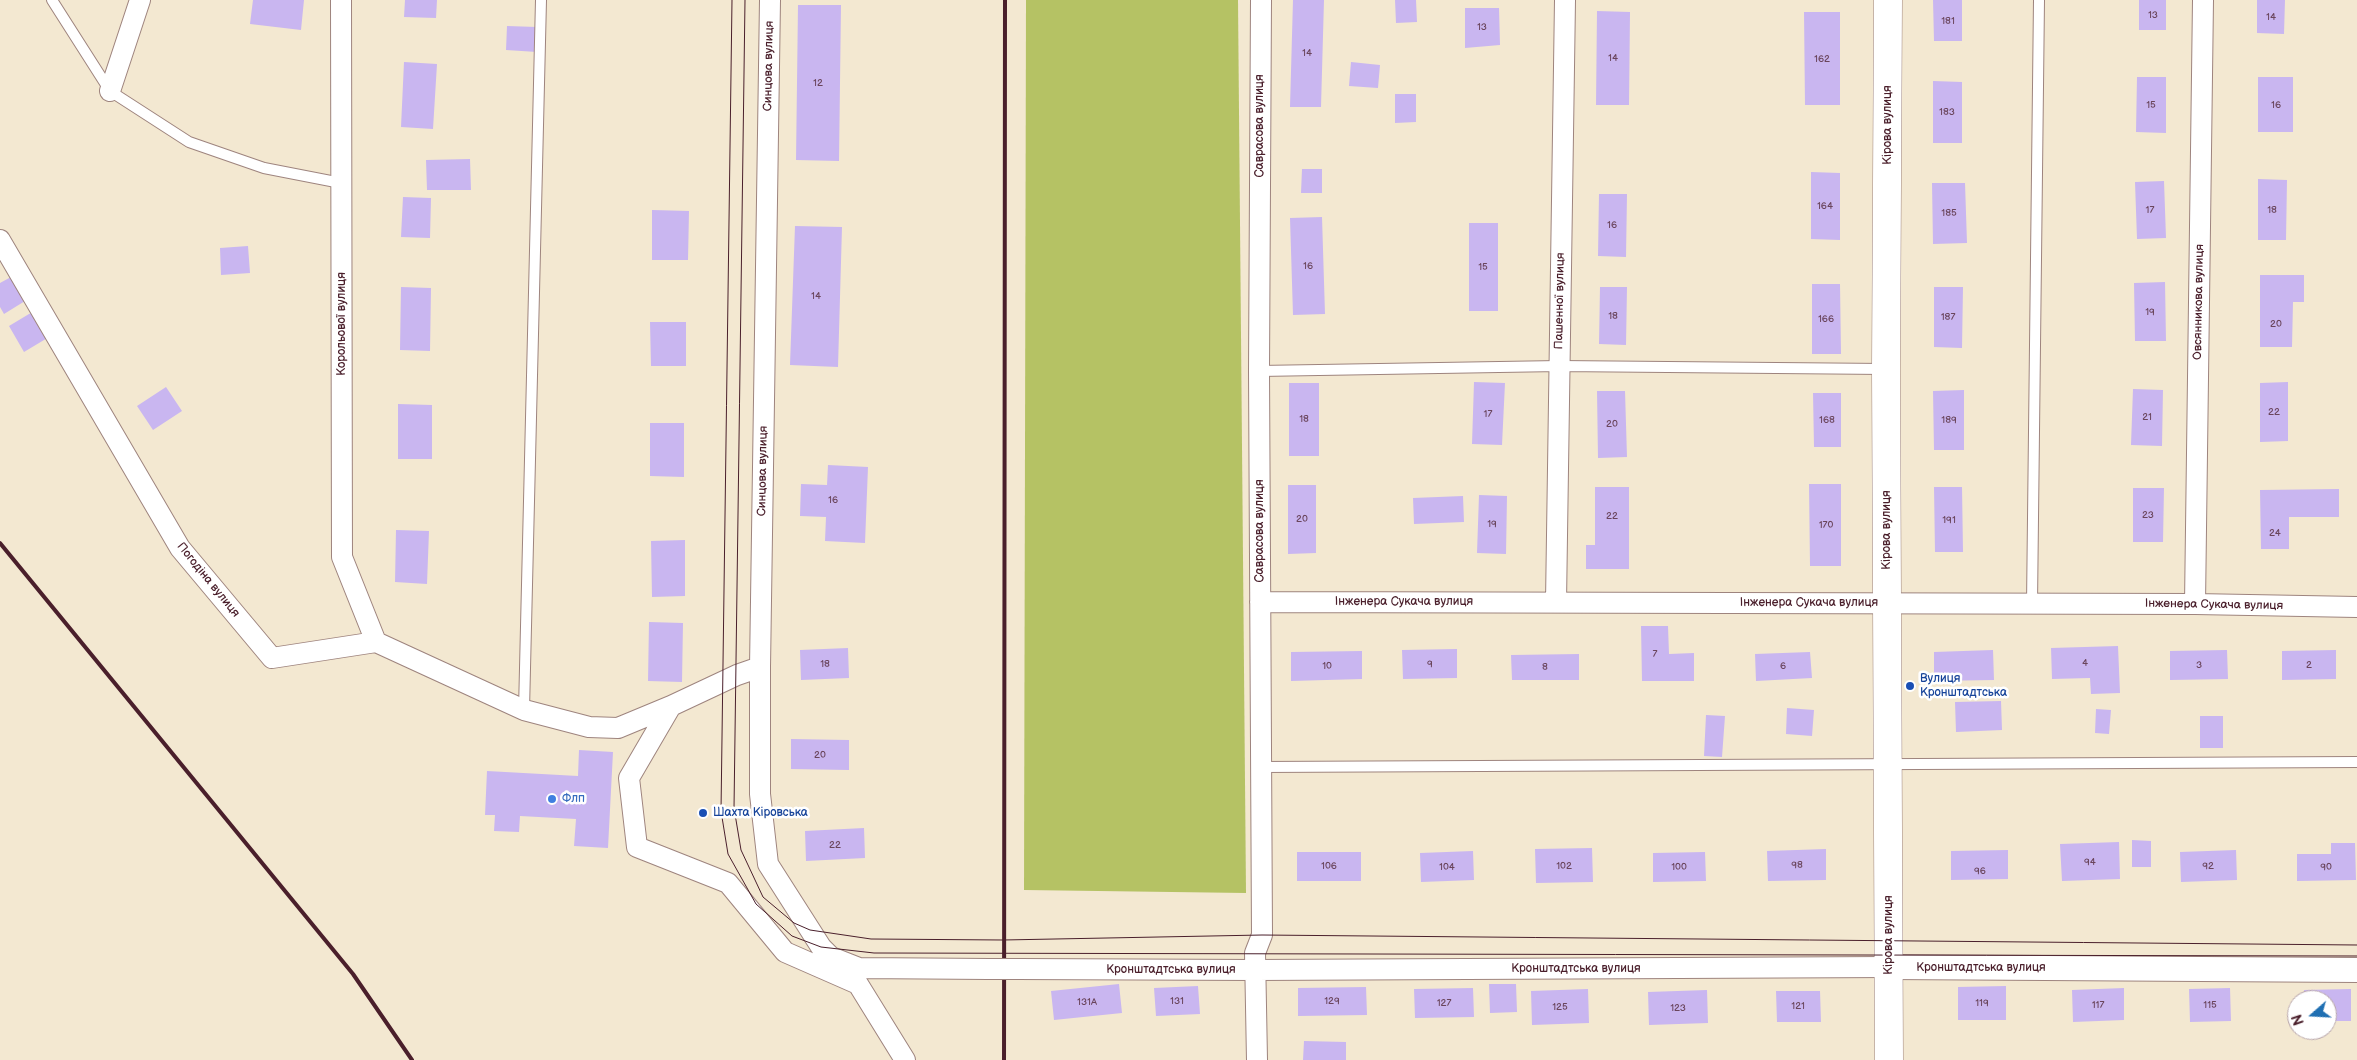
<!DOCTYPE html>
<html>
<head>
<meta charset="utf-8">
<style>
	body { margin:0 }
	#map { position:relative; width:2357px; height:1060px; overflow:hidden; background:#f3e8d1; font-family:"Balsamiq Sans",sans-serif }
	canvas { display:block }
	.north { position:absolute; left:2287px; top:990px; width:50px; height:50px; box-sizing:border-box; background:#fff; border:1px solid #b7a5aa; border-radius:50%; rotate:251deg; font-size:14px; font-weight:700; line-height:20px; text-align:center; color:#4a1f2b }
	.north::after { content:''; display:block; margin:auto; width:18px; height:22px; background:#1f6fb2; clip-path:polygon(50% 0,100% 100%,50% 72%,0 100%) }
</style>
</head>
<body>
<div id="map">
<canvas width="2357" height="1060"></canvas>
<div class="north">N</div>
</div>
<script>
const ctx = document.querySelector('canvas').getContext('2d');
ctx.lineJoin = 'round';
function paint(path, color) { ctx.fillStyle = color; ctx.fill(path, 'evenodd'); }
const shape = rows => new Path2D(rows.map(r => 'M' + r).join(''));
function stroke(path, color, width, dash) { ctx.strokeStyle = color; ctx.lineWidth = width; ctx.lineCap = dash ? 'butt' : 'round'; ctx.setLineDash(dash || []); ctx.stroke(path); }
function drawText(font, color, halo, rows, align = 'center') {
  ctx.font = font + ' "Balsamiq Sans",sans-serif'; ctx.lineWidth = 5; ctx.setLineDash([]); ctx.textBaseline = 'middle'; ctx.strokeStyle = halo; ctx.fillStyle = color; for (const [text, x, y, turn = 0] of rows) {
    ctx.save(); ctx.translate(x, y); ctx.rotate((+turn || 0) * Math.PI / 180); ctx.textAlign = isNaN(turn) ? turn : align; if (halo) ctx.strokeText(text, 0, 0); ctx.fillText(text, 0, 0); ctx.restore();
  }
}
const green = shape([
	[1026,0,1238,0,1246,893,1024,890]
]);
const building = shape([
	[253,0,304,0,301,30,250,24],
	[405,0,437,0,436,18,404,17],
	[1293,0,1324,0,1321,107,1290,107],
	[1395,0,1416,0,1417,22,1396,23],
	[1933,0,1962,0,1962,41,1934,41],
	[2139,0,2166,0,2166,30,2139,30],
	[2257,0,2285,0,2284,34,2257,33],
	[798,5,841,5,839,161,796,160],
	[1465,8,1499,8,1500,45,1465,48],
	[1597,11,1630,12,1629,105,1596,105],
	[1804,12,1840,12,1840,105,1805,105],
	[507,26,537,27,537,52,506,50],
	[404,62,437,64,433,129,401,127],
	[1351,62,1380,65,1378,88,1349,86],
	[2137,77,2166,77,2166,133,2136,132],
	[2258,77,2293,77,2293,132,2258,132],
	[1933,81,1962,82,1962,143,1933,143],
	[1395,94,1416,94,1416,122,1395,123],
	[470,159,471,190,427,190,426,160],
	[1302,169,1322,169,1322,193,1301,193],
	[1811,172,1840,173,1840,240,1811,239],
	[2258,179,2287,180,2286,240,2258,240],
	[2164,181,2166,238,2137,239,2135,182],
	[1932,183,1965,183,1967,243,1933,244],
	[1599,194,1627,194,1626,257,1598,256],
	[403,197,431,198,430,238,401,237],
	[652,210,689,211,688,260,652,260],
	[1322,217,1325,314,1293,315,1290,218],
	[1469,223,1498,223,1498,311,1469,311],
	[795,226,842,227,838,367,790,365],
	[248,246,250,273,221,275,220,248],
	[2260,275,2304,275,2304,302,2293,302,2292,347,2260,347],
	[11,277,25,301,4,314,0,307,0,283],
	[2165,282,2166,341,2135,341,2134,283],
	[1812,284,1840,284,1841,354,1812,354],
	[401,287,431,288,430,351,400,350],
	[1600,287,1627,287,1626,345,1599,344],
	[1934,287,1963,287,1962,348,1934,347],
	[34,311,49,337,24,352,9,326],
	[650,322,686,322,686,366,651,366],
	[1474,382,1505,383,1502,445,1472,444],
	[2288,382,2288,441,2260,442,2260,383],
	[1289,383,1319,383,1319,456,1289,456],
	[166,387,182,411,153,430,137,406],
	[2133,389,2163,390,2162,446,2131,445],
	[1964,390,1964,450,1934,450,1933,391],
	[1597,391,1625,391,1627,457,1598,458],
	[1813,393,1841,393,1841,447,1814,447],
	[398,404,432,405,432,459,398,459],
	[650,423,684,423,684,477,650,476],
	[828,465,868,467,865,543,825,541,826,517,800,516,801,484,827,485],
	[1809,484,1841,484,1841,566,1810,566],
	[1288,485,1316,485,1316,553,1288,554],
	[1595,487,1629,487,1629,569,1586,569,1586,545,1595,545],
	[1934,487,1962,487,1963,552,1935,552],
	[2133,488,2164,488,2163,542,2133,542],
	[2339,489,2339,517,2289,517,2289,549,2261,549,2260,490],
	[1479,495,1507,496,1506,554,1477,553],
	[1463,496,1464,522,1414,524,1413,498],
	[396,530,429,531,427,584,395,582],
	[685,540,685,596,652,597,651,541],
	[649,622,683,623,682,682,648,681],
	[1641,626,1668,626,1669,654,1694,653,1694,681,1642,681],
	[2118,646,2120,693,2091,694,2090,678,2052,679,2051,648],
	[848,648,849,678,801,680,800,650],
	[1457,649,1457,678,1403,679,1402,650],
	[1993,650,1994,680,1934,681,1934,652],
	[2227,650,2228,679,2170,680,2170,651],
	[2336,650,2336,679,2282,680,2282,651],
	[1362,651,1362,679,1291,681,1291,652],
	[1810,652,1812,678,1756,681,1755,654],
	[1579,654,1579,680,1512,680,1511,655],
	[2001,701,2002,730,1956,732,1955,702],
	[1787,708,1814,710,1812,736,1786,734],
	[2096,709,2111,710,2109,734,2095,733],
	[1706,715,1725,716,1722,757,1704,756],
	[2200,716,2223,716,2223,748,2200,748],
	[791,739,849,740,849,770,791,769],
	[579,750,613,752,608,848,574,846,576,819,520,816,519,832,494,831,495,815,485,815,487,771,578,776],
	[864,828,865,858,806,861,805,831],
	[2132,840,2151,841,2151,867,2132,867],
	[2119,842,2120,879,2062,881,2060,844],
	[2331,843,2355,843,2356,880,2297,881,2297,854,2331,854],
	[1592,848,1593,882,1536,883,1535,849],
	[1826,849,1826,880,1768,881,1767,851],
	[2008,850,2008,879,1951,880,1951,851],
	[2236,850,2237,880,2181,882,2180,852],
	[1473,851,1474,880,1421,882,1420,853],
	[1297,852,1361,852,1361,881,1297,881],
	[1705,852,1706,881,1653,882,1653,853],
	[1119,984,1122,1013,1054,1020,1051,991],
	[1489,984,1516,984,1517,1012,1490,1013],
	[1198,986,1200,1014,1156,1016,1154,988],
	[2006,986,2006,1020,1958,1020,1958,987],
	[1366,987,1367,1015,1298,1016,1298,988],
	[1473,988,1474,1017,1415,1018,1414,989],
	[2124,988,2124,1020,2073,1022,2072,990],
	[2230,988,2231,1021,2190,1022,2189,989],
	[1588,989,1589,1023,1532,1025,1531,991],
	[2351,989,2351,1021,2327,1021,2327,1000,2305,1000,2304,990],
	[1707,990,1708,1023,1649,1025,1648,992],
	[1776,991,1820,991,1821,1022,1777,1022],
	[1304,1041,1346,1042,1346,1060,1303,1060]
]);
const service = shape([
	[52,0,110,91,189,142,264,168,341,183],
	[1259,371,1559,366,1885,369],
	[2032,604,2039,0],
	[524,710,541,0],
	[1261,767,2357,762]
]);
const minor = shape([
	[341,0,342,557,376,642],
	[770,0,760,667,760,794,768,864,821,947,831,957,859,968,989,969],
	[110,91,140,0],
	[0,240,180,548,272,658,376,642,524,710,589,727,618,728,671,706],
	[1260,602,2195,604,2357,607],
	[1556,602,1565,0],
	[2195,604,2203,0],
	[760,667,737,675,671,706,629,778,637,847,728,883,785,952,858,984,905,1060],
	[1018,969,1255,970,1889,967],
	[1257,1060,1255,953,1262,935,1259,371,1261,0]
]);
const tertiary = shape([
	[1889,967,2357,970]
]);
const secondary = shape([
	[1888,0,1886,369,1889,1060]
]);
const tram = shape([
	[732,0,721,811,728,854,756,904,792,936,821,947,874,953,2357,956],
	[745,0,734,808,741,850,763,897,794,923,810,930,871,939,1003,940,1262,935,2357,945]
]);
const rail = shape([
	[0,543,353,974,412,1060],
	[1004,1060,1005,0]
]);
const minorBridge = shape([
	[989,969,1018,969]
]);
const markers = [
	[1910,686,5,"#1a4fb4"],
	[552,799,5,"#3f7fe0"],
	[703,813,5,"#1a4fb4"]
];
const numberNames = [
	["13",2153,15],
	["14",2271,17],
	["181",1948,21],
	["13",1482,27],
	["14",1307,53],
	["14",1613,58],
	["162",1822,59],
	["12",818,83],
	["15",2151,105],
	["16",2276,105],
	["183",1947,112],
	["164",1825,206],
	["17",2150,210],
	["18",2272,210],
	["185",1949,213],
	["16",1612,225],
	["16",1308,266],
	["15",1483,267],
	["14",816,296],
	["19",2150,312],
	["18",1613,316],
	["187",1948,317],
	["166",1826,319],
	["20",2276,324],
	["22",2274,412],
	["17",1488,414],
	["21",2147,417],
	["18",1304,419],
	["168",1827,420],
	["189",1949,420],
	["20",1612,424],
	["16",833,500],
	["23",2148,515],
	["22",1612,516],
	["20",1302,519],
	["191",1949,520],
	["19",1492,524],
	["170",1826,525],
	["24",2275,533],
	["7",1655,654],
	["4",2085,663],
	["18",825,664],
	["9",1430,664],
	["3",2199,665],
	["2",2309,665],
	["10",1327,666],
	["6",1783,666],
	["8",1545,667],
	["20",820,755],
	["22",835,845],
	["94",2090,862],
	["98",1797,865],
	["106",1329,866],
	["102",1564,866],
	["92",2208,866],
	["104",1447,867],
	["100",1679,867],
	["90",2326,867],
	["96",1980,871],
	["131",1177,1001],
	["129",1332,1001],
	["131А",1087,1002],
	["127",1444,1003],
	["119",1982,1003],
	["117",2098,1005],
	["115",2210,1005],
	["121",1798,1006],
	["125",1560,1007],
	["123",1678,1008]
];
const streetNames = [
	["Синцова вулиця",769,66,-89],
	["Кірова вулиця",1888,125,-90],
	["Саврасова вулиця",1260,126,-90],
	["Пашенної вулиця",1560,301,-89],
	["Овсянникова вулиця",2199,302,-89],
	["Корольової вулиця",342,324,-90],
	["Синцова вулиця",763,471,-89],
	["Кірова вулиця",1887,530,-90],
	["Саврасова вулиця",1260,531,-90],
	["Погодіна вулиця",208,580,51],
	["Інженера Сукача вулиця",1404,602],
	["Інженера Сукача вулиця",1809,603],
	["Інженера Сукача вулиця",2214,605,1],
	["Кірова вулиця",1889,935,-90],
	["Кронштадтська вулиця",1981,968],
	["Кронштадтська вулиця",1576,969],
	["Кронштадтська вулиця",1171,970]
];
const transitNames = [
	["Вулиця",1920,679],
	["Кронштадтська",1920,693],
	["Шахта Кіровська",713,813]
];
const shopNames = [
	["Флп",562,799]
];
paint(green, '#b5c264');
paint(building, '#c9b6f0');
stroke(service, '#9e847e', 12);
stroke(minor, '#9e847e', 22);
stroke(tertiary, '#9e847e', 26);
stroke(secondary, '#9e847e', 29);
stroke(service, '#fff', 10);
stroke(minor, '#fff', 20);
stroke(tertiary, '#fff', 24);
stroke(secondary, '#fff', 28);
stroke(tram, '#4a1f2b', 1);
stroke(rail, '#4a1f2b', 4);
stroke(minorBridge, '#9e847e', 22, []);
stroke(minorBridge, '#fff', 20);
for (const [x, y, r, color] of markers) { const dot = new Path2D(); dot.arc(x, y, r, 0, 2 * Math.PI); ctx.fillStyle = color; ctx.fill(dot); stroke(dot, '#fff', 2); }
drawText('10px', '#6a455c', null, numberNames);
drawText('12px', '#4a1f2b', '#fff', streetNames);
drawText('12px', '#164399', '#fff', transitNames, 'left');
drawText('12px', '#366cbe', '#fff', shopNames, 'left');
</script>
</body>
</html>
